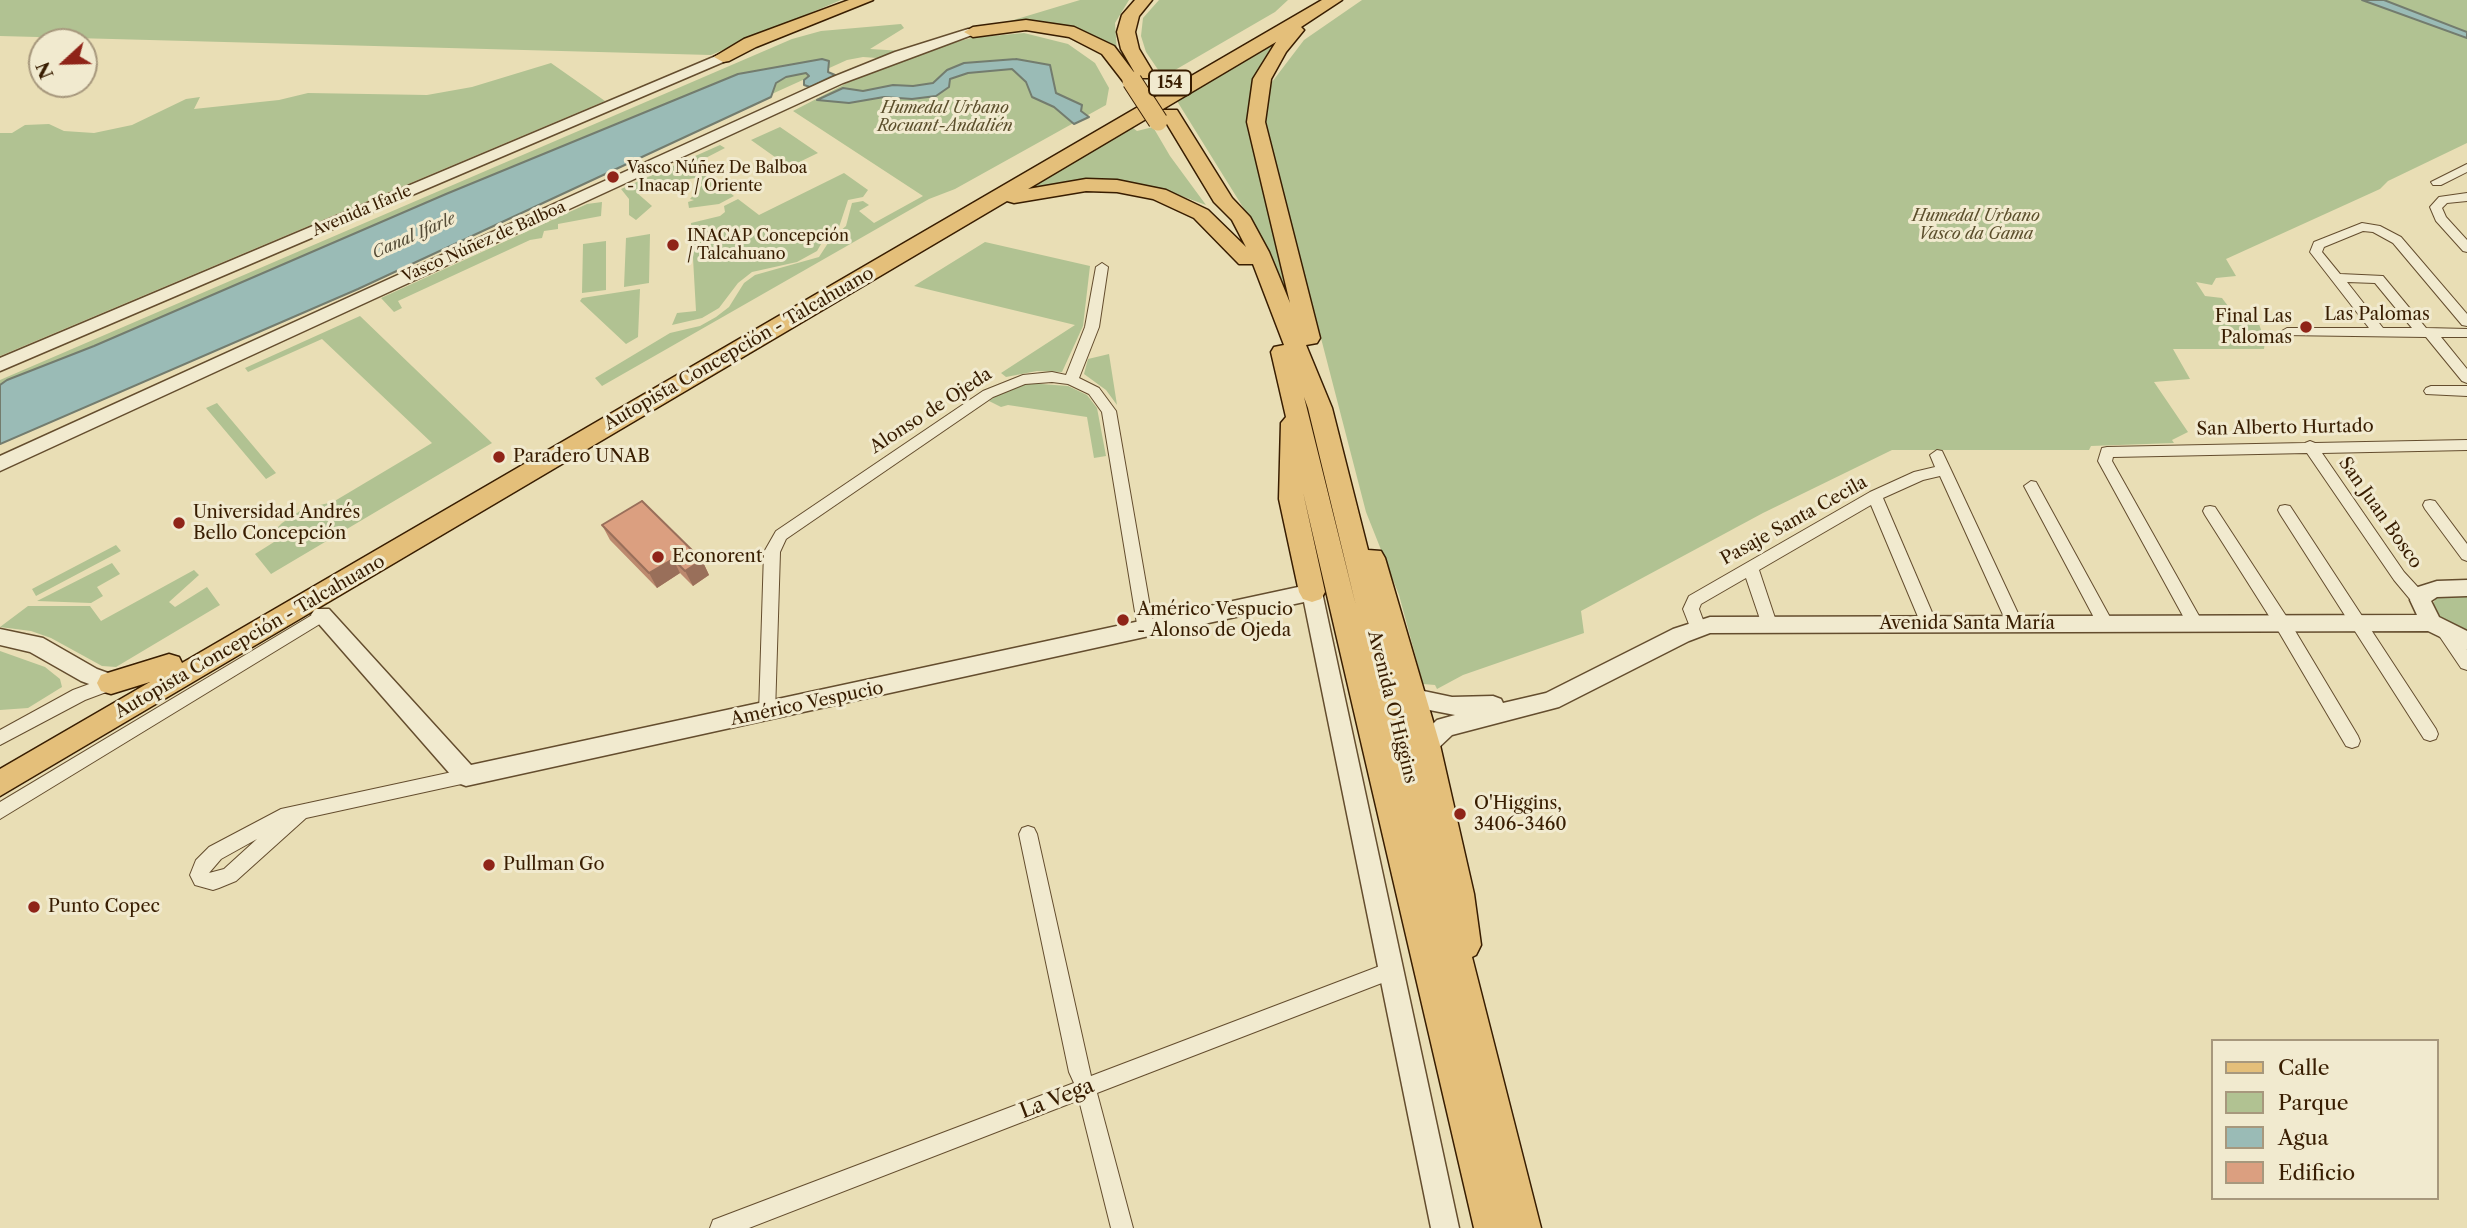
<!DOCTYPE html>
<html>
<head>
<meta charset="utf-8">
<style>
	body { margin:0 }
	#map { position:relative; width:2467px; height:1228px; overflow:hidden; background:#e9deb5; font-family:"Libre Caslon Text",serif }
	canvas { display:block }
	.legend { position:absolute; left:2211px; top:1039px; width:228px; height:161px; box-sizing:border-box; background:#f1eacf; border:2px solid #a7987d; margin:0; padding:9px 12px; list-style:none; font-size:21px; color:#381d01 }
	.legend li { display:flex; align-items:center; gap:14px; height:35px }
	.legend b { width:35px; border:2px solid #a7987d }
	.north { position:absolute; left:28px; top:28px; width:70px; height:70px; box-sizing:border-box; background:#f1eacf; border:2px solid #a7987d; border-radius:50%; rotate:248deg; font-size:19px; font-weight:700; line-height:28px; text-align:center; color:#381d01 }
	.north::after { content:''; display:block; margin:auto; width:24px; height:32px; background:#8f2418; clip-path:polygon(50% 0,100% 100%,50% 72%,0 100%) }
</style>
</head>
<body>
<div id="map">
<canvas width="2467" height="1228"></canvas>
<ul class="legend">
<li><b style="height:9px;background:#e4bf7a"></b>Calle</li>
<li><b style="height:19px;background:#b1c292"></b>Parque</li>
<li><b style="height:19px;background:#9abbb6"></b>Agua</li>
<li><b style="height:19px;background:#db9f80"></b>Edificio</li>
</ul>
<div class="north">N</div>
</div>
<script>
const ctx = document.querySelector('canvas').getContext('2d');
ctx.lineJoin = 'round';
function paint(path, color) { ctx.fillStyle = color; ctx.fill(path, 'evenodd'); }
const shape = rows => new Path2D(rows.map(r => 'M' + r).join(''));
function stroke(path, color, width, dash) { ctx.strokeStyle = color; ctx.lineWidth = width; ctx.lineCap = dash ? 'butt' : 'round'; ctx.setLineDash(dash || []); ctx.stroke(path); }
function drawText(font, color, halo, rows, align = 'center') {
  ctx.font = font + ' "Libre Caslon Text",serif'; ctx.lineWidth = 6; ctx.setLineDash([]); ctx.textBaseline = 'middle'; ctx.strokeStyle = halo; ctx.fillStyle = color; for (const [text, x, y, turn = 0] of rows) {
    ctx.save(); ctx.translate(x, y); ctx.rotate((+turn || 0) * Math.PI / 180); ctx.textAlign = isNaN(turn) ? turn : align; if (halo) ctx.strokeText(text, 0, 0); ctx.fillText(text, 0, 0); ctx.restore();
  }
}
const green = shape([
	[0,0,841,0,711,55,0,36],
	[1080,0,1129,0,1115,23,1117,52,1094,36,1080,31,1007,22],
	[1159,0,1288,0,1275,12,1163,77,1146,52,1141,36,1143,18],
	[1362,0,2467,0,2467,143,2388,181,2380,189,2226,259,2236,276,2216,278,2212,285,2196,282,2205,296,2222,298,2231,310,2259,324,2265,341,2264,349,2173,349,2190,379,2154,382,2188,432,2172,440,2174,443,2091,446,2089,450,1892,450,1763,513,1581,611,1584,633,1463,675,1437,689,1435,685,1423,684,1399,595,1366,512,1264,118,1272,82,1304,40],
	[901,24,904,28,870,49,919,52,971,38,1024,33,1068,44,1095,63,1109,88,1106,105,955,189,929,199,602,386,595,378,670,333,700,326,716,317,729,307,744,283,755,275,819,257,830,240,846,226,852,203,863,201,869,205,859,211,874,223,923,196,793,111,849,82,906,60,863,57,847,60,0,443,0,380,792,39,821,31],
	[1274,42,1261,66,1249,110,1296,320,1249,217,1177,101],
	[551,63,605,101,0,356,0,133,12,133,25,125,49,124,64,131,94,133,132,125,186,99,200,97,194,109,279,100,308,93,427,95,472,87],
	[780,127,818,153,789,167,751,140],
	[1153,127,1170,156,1206,205,1173,193,1075,181,1027,190,1026,187,1133,128,1137,131],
	[720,145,725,148,694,164,734,196,719,204,689,208,688,202,694,200,690,199,702,185,696,178,643,186,636,192,652,206,636,220,629,215,629,199,621,189],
	[844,173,868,190,863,197,848,200,839,227,824,239,817,251,797,262,752,272,738,283,719,308,702,318,672,325,677,313,696,311,691,223,720,216,725,212,724,206,738,199,759,215],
	[602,202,601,216,558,224,558,229,544,231,542,238,530,240,398,301,402,308,394,312,381,298,587,204],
	[650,234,649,283,624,287,626,238],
	[606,241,606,290,582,293,583,244],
	[985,242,1090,266,1083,326,1062,372,1037,371,1006,377,1001,373,1075,325,914,286],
	[640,289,638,337,626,344,580,301,582,298],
	[360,316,492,443,271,574,255,554,274,542,278,527,282,523,303,509,333,502,432,443,322,339,248,372,245,368],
	[1109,354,1117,405,1106,390,1084,374,1088,359],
	[1028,383,1068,386,1087,395,1097,408,1106,456,1094,458,1087,417,1008,405,1001,407,989,401,1001,392],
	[217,403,276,473,266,479,206,408],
	[116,545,121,551,36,596,32,589],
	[112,563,120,574,97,587,103,596,91,603,37,601],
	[194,570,199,575,169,602,175,607,207,587,220,605,116,667,102,666,51,638,31,631,0,627,28,606,90,606,101,621],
	[2453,593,2467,593,2467,634,2441,620,2432,606,2436,598],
	[0,651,45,667,60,679,62,687,28,708,0,710]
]);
const water = shape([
	[2362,0,2384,0,2467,32,2467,38,2362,0],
	[822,59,829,61,828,72,835,75,810,87,804,85,804,80,809,76,806,73,786,77,776,83,771,97,358,289,0,444,0,385,7,380,94,346,446,194,738,74,822,59],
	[1016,59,1050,65,1056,93,1082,105,1081,111,1089,117,1074,124,1054,107,1032,97,1026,82,1012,69,968,73,950,79,949,87,936,96,912,99,884,97,849,103,817,100,843,88,863,91,893,85,913,86,933,83,947,70,964,63,1016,59]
]);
const minor = shape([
	[2467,164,2467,172,2441,185,2433,185,2431,182,2467,164],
	[2467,193,2467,201,2447,203,2442,208,2446,217,2467,240,2467,252,2463,251,2436,221,2430,207,2439,197,2467,193],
	[2362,223,2380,226,2401,237,2467,314,2467,326,2462,325,2393,243,2373,232,2363,231,2324,247,2322,252,2340,274,2383,276,2426,328,2467,329,2467,337,2441,337,2467,369,2467,383,2462,381,2426,337,2282,335,2280,332,2287,328,2369,328,2310,252,2314,242,2362,223],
	[2347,282,2375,283,2412,328,2383,328,2347,282],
	[1102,263,1108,267,1099,327,1079,378,1099,388,1116,411,1154,630,1152,634,1140,634,1138,630,1102,412,1089,394,1068,384,1052,382,1025,384,993,397,786,539,780,552,775,713,773,718,767,720,761,718,759,713,764,552,776,531,983,391,1023,375,1052,372,1066,375,1085,327,1096,267,1102,263],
	[2431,386,2467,386,2467,396,2426,394,2424,391,2426,388,2431,386],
	[2467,440,2467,450,2322,453,2404,572,2426,596,2428,600,2426,604,2420,606,2414,604,2394,580,2307,453,2113,457,2112,461,2203,623,2201,627,2195,629,2189,627,2098,461,2102,448,2107,447,2305,443,2310,441,2315,443,2467,440],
	[1937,450,1942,451,1951,470,2023,624,2021,628,2009,628,1940,476,1923,480,1883,498,1937,624,1935,628,1923,628,1921,624,1871,505,1759,570,1777,624,1775,628,1763,628,1746,578,1701,604,1699,609,1706,628,1704,632,1698,634,1692,632,1683,609,1689,596,1870,492,1914,472,1935,467,1930,455,1937,450],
	[2031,481,2036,482,2111,619,2113,623,2111,627,2099,627,2024,486,2031,481],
	[2430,500,2435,501,2467,544,2467,561,2462,559,2425,509,2423,505,2425,501,2430,500],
	[2285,505,2290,506,2436,729,2438,734,2436,739,2430,741,2424,739,2280,514,2278,510,2280,506,2285,505],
	[2210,506,2215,507,2288,619,2358,736,2360,741,2358,746,2352,748,2346,746,2276,627,2205,515,2203,511,2205,507,2210,506],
	[322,609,328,611,330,615,328,619,0,819,0,802,322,609],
	[2444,625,2450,627,2467,650,2467,670,2461,668,2436,631,2438,627,2444,625],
	[111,676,117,678,119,683,117,688,85,700,0,745,0,730,73,690,111,676],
	[466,769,472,771,475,776,472,781,466,783,306,818,236,881,219,888,213,890,195,885,190,875,196,860,209,847,281,809,466,769],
	[257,839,224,869,209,873,221,859,257,839],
	[1028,826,1034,828,1037,834,1091,1076,1393,961,1400,964,1403,970,1400,976,1097,1093,1133,1228,1111,1228,1079,1100,749,1228,710,1228,713,1220,721,1217,1074,1083,1069,1072,1019,834,1022,828,1028,826]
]);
const tertiary = shape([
	[968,29,980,32,843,83,0,471,0,456,833,77,895,52,968,29],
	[723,53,730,57,728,60,0,371,0,358,723,53],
	[2467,580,2467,596,2437,597,2431,601,2439,617,2467,631,2467,650,2428,631,1710,633,1689,641,1559,707,1452,735,1434,752,1426,755,1418,752,1415,745,1418,738,1437,720,1455,715,1414,707,1406,704,1403,698,1406,692,1414,689,1452,697,1493,696,1501,699,1503,703,1546,693,1673,629,1710,617,2417,615,2410,600,2418,587,2437,581,2467,580],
	[1312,584,1319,586,1322,592,1459,1228,1431,1228,1304,602,466,786,458,783,311,615,315,609,329,609,471,765,1312,584],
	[0,629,43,638,97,669,119,677,122,683,119,689,111,692,81,681,30,652,0,645,0,629]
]);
const primary = shape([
	[849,0,873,0,756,47,729,61,723,62,714,57,744,39,849,0],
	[1135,0,1152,0,1139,16,1135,32,1139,49,1154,74,1151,78,1139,78,1138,85,1132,86,1126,85,1102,54,1069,37,1026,30,973,37,964,32,973,27,1026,20,1074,27,1114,46,1136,75,1121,49,1117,32,1122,15,1135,0],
	[1322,0,1342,0,1301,27,1304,30,1286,52,1271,79,1265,122,1320,338,1317,343,1306,345,1332,408,1368,550,1381,551,1385,558,1440,745,1474,894,1481,945,1476,955,1472,957,1541,1228,1474,1228,1303,492,1325,592,1321,599,1312,602,1303,599,1299,592,1279,499,1281,423,1286,417,1271,352,1274,347,1284,345,1253,264,1239,264,1194,218,1153,199,1117,192,1086,191,1014,203,1007,201,0,796,0,769,150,682,111,694,101,691,97,683,101,675,169,654,179,657,182,663,1322,0],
	[1276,42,1253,79,1247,122,1290,303,1269,252,1250,217,1232,198,1177,110,1163,110,1161,114,1214,202,1232,220,1246,247,1208,210,1166,190,1117,180,1086,179,1028,189,1276,42],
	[1304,397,1308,408,1356,606,1304,397]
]);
const primaryBridge = shape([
	[1132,81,1158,121]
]);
const wall = shape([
	[602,525,702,560,709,575,693,586,680,573,657,588,610,540]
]);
const shadedWall = shape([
	[673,559,680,573,657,588,649,573],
	[702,560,709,575,693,586,685,571]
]);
const building = shape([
	[642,501,702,560,685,571,673,559,649,573,602,525,642,501]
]);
const markers = [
	[613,177,7,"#8f2418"],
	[673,245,7,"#8f2418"],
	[2306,327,7,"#8f2418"],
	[499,457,7,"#8f2418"],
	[179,523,7,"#8f2418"],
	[658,557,7,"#8f2418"],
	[1123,620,7,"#8f2418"],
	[1460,814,7,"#8f2418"],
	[489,865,7,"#8f2418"],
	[34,907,7,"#8f2418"]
];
const shields = [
	[1170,83,42]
];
const shieldNames = [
	["154",1170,83]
];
const farParknames = [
	["Humedal Urbano",945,108],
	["Rocuant-Andalién",945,126],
	["Humedal Urbano",1976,216],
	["Vasco da Gama",1976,234]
];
const farPoinames = [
	["Vasco Núñez De Balboa",627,168],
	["- Inacap / Oriente",627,186],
	["INACAP Concepción",687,236],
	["/ Talcahuano",687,254]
];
const farStreetnames = [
	["Avenida Ifarle",362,211,-23],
	["Vasco Núñez de Balboa",484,242,-24]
];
const farWaternames = [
	["Canal Ifarle",414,236,-24]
];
const streetNames = [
	["Las Palomas",2377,315],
	["Autopista Concepción - Talcahuano",739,349,-30],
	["Alonso de Ojeda",931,411,-33],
	["San Alberto Hurtado",2285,428,-1],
	["San Juan Bosco",2380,513,55],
	["Pasaje Santa Cecila",1794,521,-29],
	["Avenida Santa María",1967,624],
	["Autopista Concepción - Talcahuano",250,637,-30],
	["Américo Vespucio",807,704,-12],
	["Avenida O'Higgins",1392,707,76]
];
const poiNames = [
	["Final Las",2292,317,"right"],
	["Palomas",2292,338,"right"],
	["Paradero UNAB",513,457],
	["Universidad Andrés",193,513],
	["Bello Concepción",193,534],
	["Econorent",672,557],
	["Américo Vespucio",1137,610],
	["- Alonso de Ojeda",1137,631],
	["O'Higgins,",1474,804],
	["3406-3460",1474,825],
	["Pullman Go",503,865],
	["Punto Copec",48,907]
];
const nearStreetnames = [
	["La Vega",1057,1099,-21]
];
paint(green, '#b1c292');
paint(water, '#9abbb6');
stroke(water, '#737c6e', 2);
stroke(minor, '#644d2e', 2);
stroke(tertiary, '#644d2e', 3);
stroke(primary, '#381d01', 3);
paint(minor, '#f1eacf');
paint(tertiary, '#f1eacf');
paint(primary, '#e4bf7a');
stroke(primaryBridge, '#381d01', 21, []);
stroke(primaryBridge, '#e4bf7a', 19);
paint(wall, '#bc896e');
paint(shadedWall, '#996f5a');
paint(building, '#db9f80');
stroke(building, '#996f5a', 2);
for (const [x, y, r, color] of markers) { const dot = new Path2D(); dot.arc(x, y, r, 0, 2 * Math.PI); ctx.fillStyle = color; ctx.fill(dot); stroke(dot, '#f1eacf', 2.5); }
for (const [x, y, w] of shields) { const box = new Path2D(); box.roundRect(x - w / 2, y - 12.5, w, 25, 5); ctx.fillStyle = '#f1eacf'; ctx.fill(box); stroke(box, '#381d01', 2); }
drawText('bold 16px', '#381d01', null, shieldNames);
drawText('italic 16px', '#5c4f2c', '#f1eacf', farParknames);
drawText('16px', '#381d01', '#f1eacf', farPoinames, 'left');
drawText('16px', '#381d01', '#f1eacf', farStreetnames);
drawText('italic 16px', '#554c37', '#f1eacf', farWaternames);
drawText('18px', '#381d01', '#f1eacf', streetNames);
drawText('18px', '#381d01', '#f1eacf', poiNames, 'left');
drawText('21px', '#381d01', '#f1eacf', nearStreetnames);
</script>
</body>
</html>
